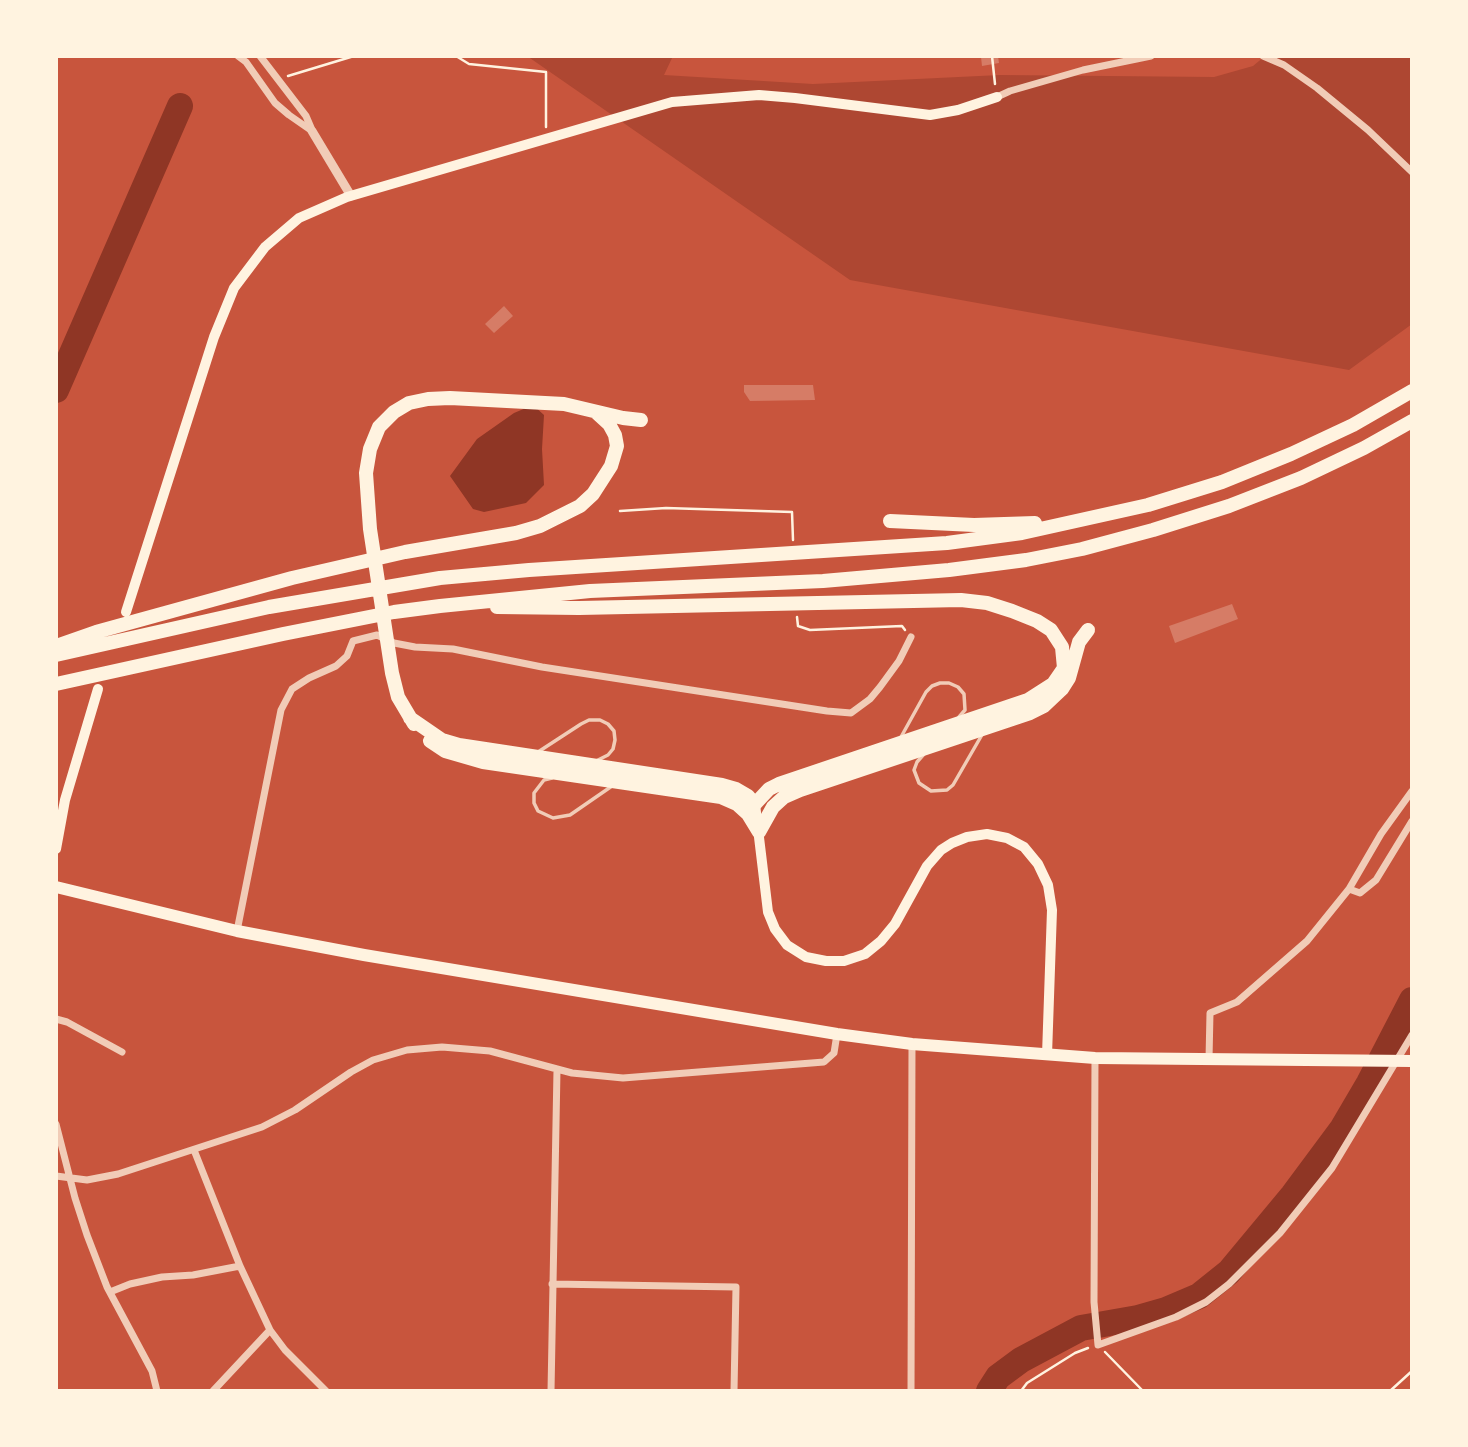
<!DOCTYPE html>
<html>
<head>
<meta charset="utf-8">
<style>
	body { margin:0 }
	#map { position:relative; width:1468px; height:1447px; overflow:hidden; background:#c8553d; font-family:Jost,sans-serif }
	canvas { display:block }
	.frame { position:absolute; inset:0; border:58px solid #fff3e0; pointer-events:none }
</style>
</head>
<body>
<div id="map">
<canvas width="1468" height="1447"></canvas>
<div class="frame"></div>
</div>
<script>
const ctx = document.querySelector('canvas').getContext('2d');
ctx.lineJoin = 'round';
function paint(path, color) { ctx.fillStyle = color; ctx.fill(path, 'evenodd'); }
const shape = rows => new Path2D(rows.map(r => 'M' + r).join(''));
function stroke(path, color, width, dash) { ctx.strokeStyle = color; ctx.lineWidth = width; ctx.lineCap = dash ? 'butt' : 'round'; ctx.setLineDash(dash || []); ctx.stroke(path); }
const green = shape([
	[527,56,673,56,664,75,813,84,1000,75,1214,77,1253,66,1265,56,1412,56,1412,324,1349,370,850,280]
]);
const water = shape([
	[533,405,544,415,542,449,544,485,526,503,484,512,473,509,450,476,477,439,514,413]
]);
const river = shape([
	[56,390,180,106],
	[989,1391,998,1377,1021,1360,1081,1328,1138,1318,1166,1310,1199,1296,1229,1272,1293,1195,1342,1129,1369,1083,1412,1000]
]);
const building = shape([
	[998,56,999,63,982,66,981,57],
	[504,306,513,316,494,333,485,324],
	[744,385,813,385,815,400,750,401,744,392],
	[1232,604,1238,619,1175,643,1169,626]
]);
const path = shape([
	[456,56,469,64,546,72,546,127],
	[992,56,995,84],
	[288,76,354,56],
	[620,511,666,508,792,512,793,540],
	[797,617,798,626,810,630,902,626,905,630],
	[1105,1352,1143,1391],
	[1021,1391,1027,1383,1075,1353,1088,1348],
	[1390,1391,1412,1371]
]);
const service = shape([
	[901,737,926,692,932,686,940,683,949,683,958,687,964,694,965,710,959,717],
	[538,752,581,724,589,720,600,720,608,724,614,731,615,740,613,749,608,755,596,761],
	[924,754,917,762,914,770,919,783,931,791,947,790,953,785,983,733],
	[552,778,544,780,534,793,534,803,538,811,553,818,570,815,612,786]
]);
const minor = shape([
	[238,56,246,62,275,103,289,115,312,131],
	[260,56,306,116,312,130],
	[1263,56,1284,65,1317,88,1368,130,1412,172],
	[997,97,1010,91,1083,70,1151,56],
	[1349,889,1360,893,1376,880,1412,821],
	[237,931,281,710,292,689,309,678,336,666,347,656,353,641,377,635,394,643,415,647,453,649,542,667,827,711,851,713,870,699,880,687,899,661,911,637],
	[56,1019,67,1022,122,1052],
	[1095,1058,1094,1302,1098,1345,1176,1317,1206,1302,1229,1284,1280,1233,1332,1168,1412,1035],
	[1209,1059,1210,1013,1237,1002,1307,941,1349,889,1381,834,1412,791],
	[56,1124,75,1198,87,1235,107,1287,152,1371,157,1391],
	[194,1150,240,1266,270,1330,285,1350,326,1391],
	[56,1176,87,1180,118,1174,262,1127,295,1110,351,1072,373,1060,407,1050,442,1047,490,1051,572,1073,623,1078,824,1062,834,1053,837,1034],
	[552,1284,736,1287,734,1391],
	[110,1292,130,1284,162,1277,193,1275,240,1266],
	[213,1391,270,1330],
	[551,1391,557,1070],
	[911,1391,912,1044]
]);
const tertiary = shape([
	[312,131,351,196]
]);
const secondary = shape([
	[126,612,214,337,234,288,265,247,299,218,347,197,672,102,759,95,795,98,930,115,958,110,997,97],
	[755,804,768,912,775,929,787,945,806,957,826,961,844,961,865,954,881,941,895,924,927,866,941,850,952,843,967,837,987,834,1007,838,1024,847,1038,864,1048,885,1052,910,1047,1055],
	[56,849,65,800,98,689]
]);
const trunk = shape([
	[56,887,237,931,364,955,837,1034,912,1044,1095,1058,1412,1061]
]);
const motorway = shape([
	[890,521,974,525,1035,523],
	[56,646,96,632,292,578,405,552,516,533,540,526,580,506,593,494,611,466,617,446,615,435,609,424,597,413],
	[56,655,269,607,440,578,529,570,947,543,1022,533,1148,505,1222,482,1291,454,1353,425,1412,391],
	[56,684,283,634,394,612,440,606,590,591,823,581,949,570,1026,560,1082,549,1153,530,1229,506,1301,478,1364,448,1412,421],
	[410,718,442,740,459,745,722,785,736,789,748,796,755,804,769,789,779,784,1028,700,1053,684,1064,668,1062,647,1051,630,1037,621,1012,611,987,603,961,600,579,608,497,607],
	[414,724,398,697,392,673,370,529,366,473,370,449,379,427,394,412,409,403,428,399,450,398,564,404,623,418,641,420],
	[430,741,445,751,483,762,721,797,737,804,748,814,759,832],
	[759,832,773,807,784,797,800,790,1030,713,1044,706,1062,689,1069,678,1079,642,1088,630]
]);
paint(green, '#ae4732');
paint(water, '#8f3625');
stroke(river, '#8f3625', 26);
paint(building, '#d67c66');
stroke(path, '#fff3e0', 2.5);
stroke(service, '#f1ccb7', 3.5);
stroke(minor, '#f1ccb7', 7);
stroke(tertiary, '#f1ccb7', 9);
stroke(secondary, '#fff3e0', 10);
stroke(trunk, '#fff3e0', 12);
stroke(motorway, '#fff3e0', 14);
</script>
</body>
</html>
